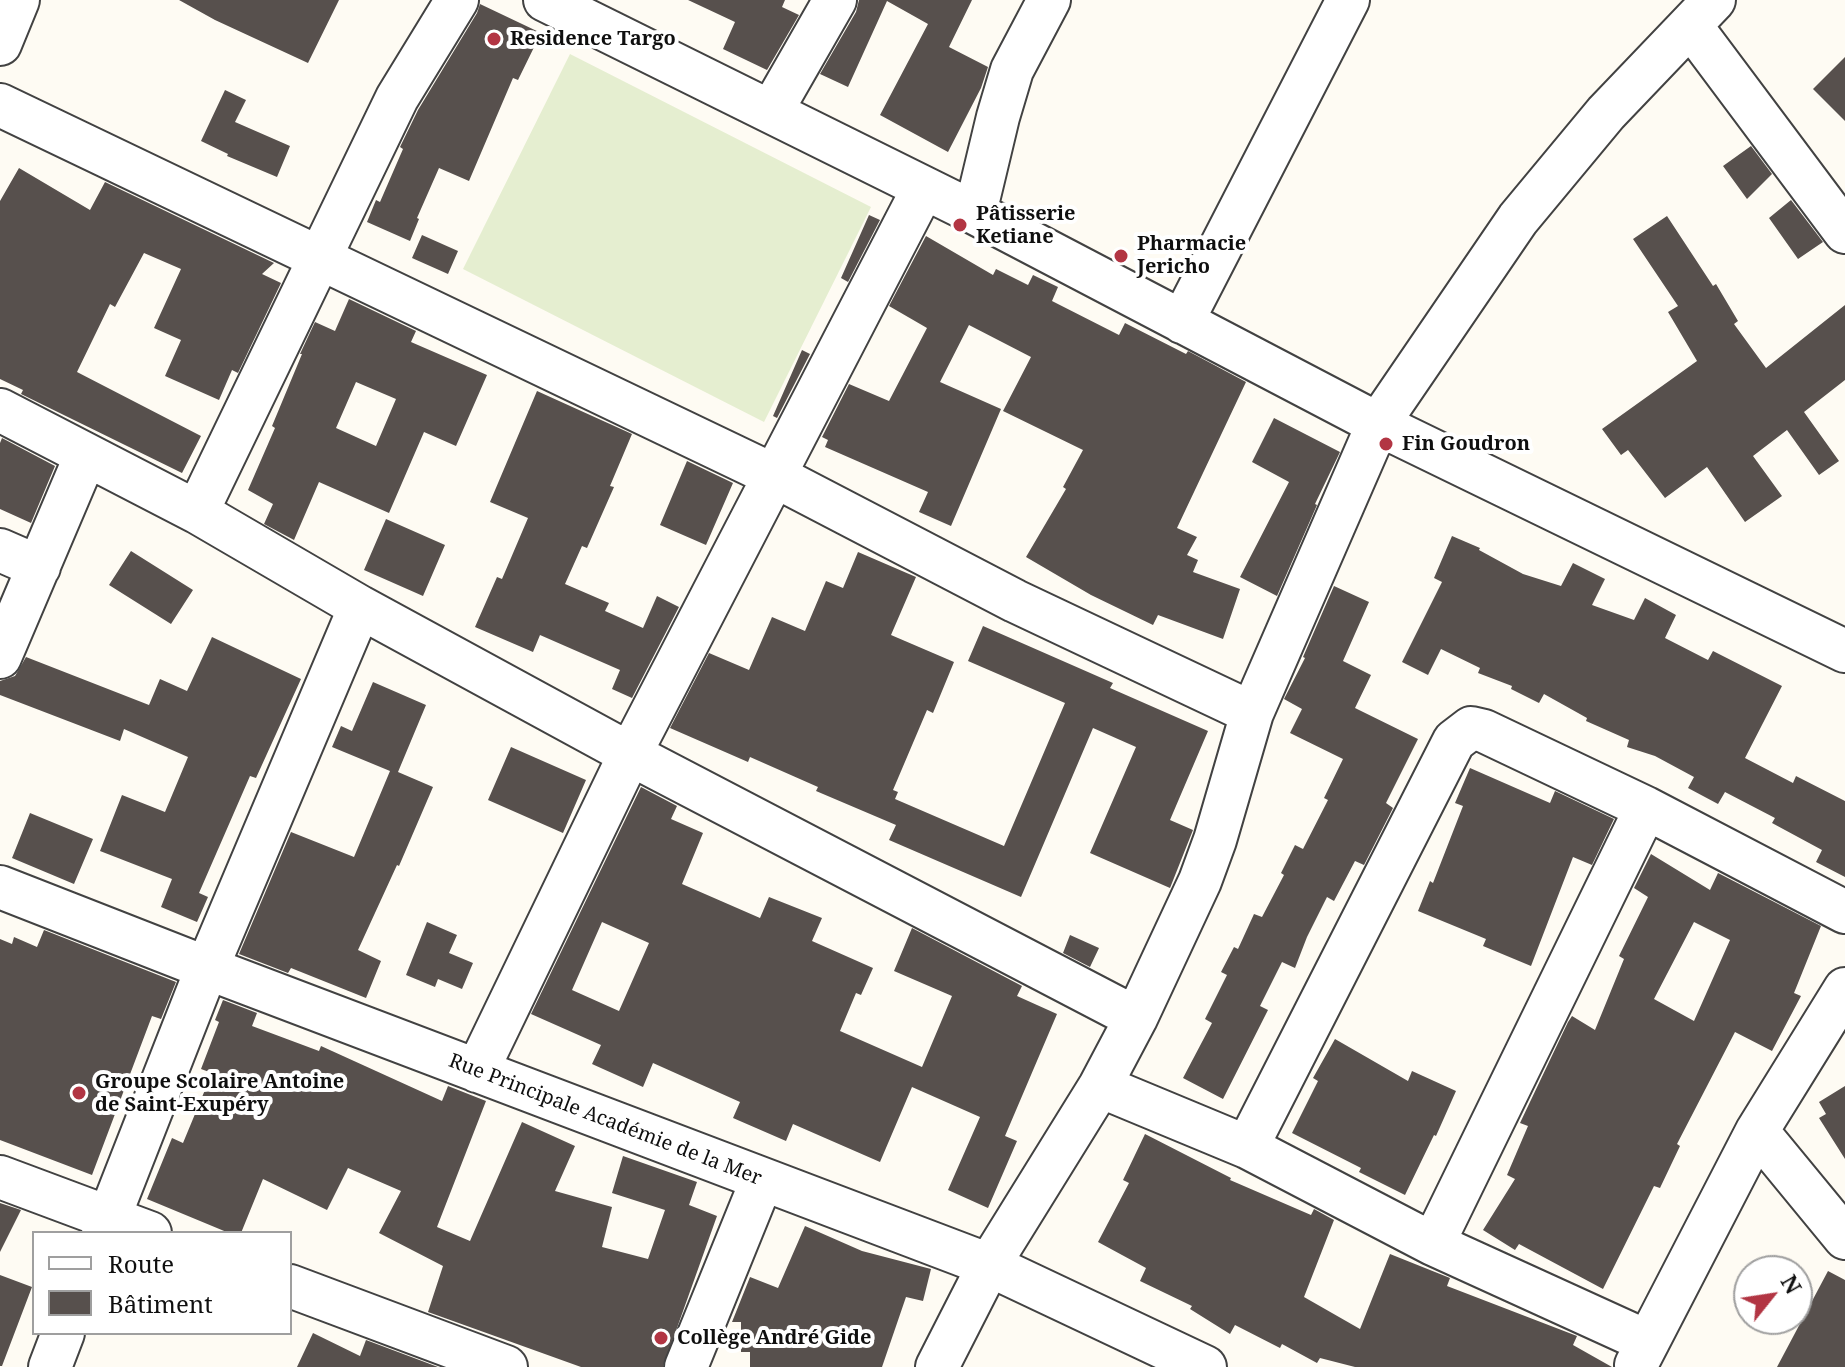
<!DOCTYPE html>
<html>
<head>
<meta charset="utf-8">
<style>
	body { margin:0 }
	#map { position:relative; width:1845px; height:1367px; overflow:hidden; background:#fefbf3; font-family:"Noto Serif",serif }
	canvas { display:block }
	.legend { position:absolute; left:32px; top:1231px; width:260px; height:104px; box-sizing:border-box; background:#fff; border:2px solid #9f9f9f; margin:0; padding:10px 14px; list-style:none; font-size:24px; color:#0f0f0f }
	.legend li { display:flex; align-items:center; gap:16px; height:40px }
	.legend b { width:40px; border:2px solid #9f9f9f }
	.north { position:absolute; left:1733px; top:1255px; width:80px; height:80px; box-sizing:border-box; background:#fff; border:2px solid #9f9f9f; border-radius:50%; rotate:60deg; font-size:22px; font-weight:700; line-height:32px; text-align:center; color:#0f0f0f }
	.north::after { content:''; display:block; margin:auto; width:28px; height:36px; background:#b23543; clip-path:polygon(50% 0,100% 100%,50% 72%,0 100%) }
</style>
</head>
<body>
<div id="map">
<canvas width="1845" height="1367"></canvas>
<ul class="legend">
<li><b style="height:10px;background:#fff"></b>Route</li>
<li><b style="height:22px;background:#57504d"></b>Bâtiment</li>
</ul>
<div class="north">N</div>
</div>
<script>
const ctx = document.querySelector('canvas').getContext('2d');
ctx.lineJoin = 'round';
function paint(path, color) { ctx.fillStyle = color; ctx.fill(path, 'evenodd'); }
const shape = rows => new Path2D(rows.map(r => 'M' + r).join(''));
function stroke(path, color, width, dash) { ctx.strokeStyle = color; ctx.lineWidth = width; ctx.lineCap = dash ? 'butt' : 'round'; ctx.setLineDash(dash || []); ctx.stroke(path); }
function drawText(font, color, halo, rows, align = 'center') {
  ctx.font = font + ' "Noto Serif",serif'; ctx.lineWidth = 8; ctx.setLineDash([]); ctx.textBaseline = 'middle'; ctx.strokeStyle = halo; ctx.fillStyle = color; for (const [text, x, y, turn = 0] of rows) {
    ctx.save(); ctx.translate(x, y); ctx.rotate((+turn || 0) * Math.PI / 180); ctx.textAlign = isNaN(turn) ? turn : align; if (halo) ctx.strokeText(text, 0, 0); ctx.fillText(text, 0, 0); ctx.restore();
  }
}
const pitch = shape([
	[570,54,871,207,764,422,463,269]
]);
const building = shape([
	[179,0,339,0,308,63,215,20],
	[688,0,785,0,782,7,799,15,767,70,723,49,735,22],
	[859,0,972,0,949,47,988,67,981,88,948,152,880,115,928,24,887,1,848,87,820,74,856,12],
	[480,4,541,33,518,80,513,78,469,181,439,168,417,218,419,219,410,241,367,222,376,200,380,202,403,149,400,147,418,110,477,13],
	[1845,57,1845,121,1813,89],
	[225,90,246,100,235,122,290,146,277,177,227,156,228,154,201,141],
	[1751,146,1772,174,1747,199,1723,166],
	[19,168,90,210,105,182,274,263,262,274,281,283,238,373,232,370,219,400,165,376,181,340,154,328,181,269,144,253,115,307,110,304,77,372,201,436,182,473,21,394,23,390,0,379,0,201],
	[1791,200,1823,242,1798,259,1769,218],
	[869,215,880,220,848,282,841,278],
	[1667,216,1713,286,1716,284,1738,321,1734,324,1766,368,1845,305,1845,380,1804,412,1839,461,1819,475,1787,430,1753,456,1782,496,1745,522,1707,467,1665,498,1628,450,1621,455,1602,429,1697,361,1668,312,1678,306,1633,239],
	[422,235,458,251,448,274,412,258],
	[926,236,993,275,996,269,1028,285,1033,275,1058,287,1052,301,1119,335,1125,323,1186,354,1188,351,1246,382,1177,528,1197,537,1187,555,1198,560,1193,572,1240,589,1223,639,1158,615,1153,625,1091,595,1026,557,1066,489,1063,487,1083,450,1003,411,1031,357,969,325,940,382,1001,409,951,526,919,512,928,492,825,447,828,440,822,437,849,384,889,401,927,328,889,306],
	[349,299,416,331,411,342,487,375,456,446,424,432,389,513,319,482,294,540,264,524,273,504,248,490,275,428,272,426,302,354,300,354,315,322,335,331],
	[356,382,396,399,376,446,336,428],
	[802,350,810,354,777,418,773,416],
	[537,391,632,434,610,486,614,487,587,548,582,546,565,584,609,603,605,611,643,628,657,596,679,607,632,698,612,689,620,670,540,635,533,652,475,627,497,577,502,579,528,518,490,502],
	[1274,418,1340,452,1315,504,1317,505,1277,596,1240,577,1289,482,1252,462],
	[2,438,55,466,31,523,0,509,0,443],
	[687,461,733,483,706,545,660,525],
	[386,519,445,545,423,596,364,570],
	[1452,536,1480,548,1479,550,1523,574,1561,586,1573,563,1605,579,1592,605,1634,620,1645,598,1676,615,1665,638,1708,660,1713,651,1782,686,1745,758,1793,783,1796,776,1845,801,1845,877,1816,862,1822,850,1772,823,1775,818,1725,792,1718,804,1688,788,1694,777,1655,756,1627,747,1629,740,1586,721,1587,718,1544,694,1539,703,1511,689,1512,686,1478,673,1480,668,1441,649,1428,675,1402,662,1442,582,1434,578],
	[131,551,193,590,171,624,109,585],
	[858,552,916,577,891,635,954,662,933,713,927,710,893,790,898,792,895,799,1004,846,1065,703,968,661,983,626,1113,683,1110,688,1208,731,1170,820,1193,830,1170,888,1090,853,1136,747,1093,728,1021,897,889,840,896,825,816,791,818,787,750,757,748,762,670,728,709,653,749,670,772,617,805,631,826,581,843,588],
	[1334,586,1369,602,1343,661,1371,675,1355,708,1418,739,1386,803,1393,808,1364,865,1355,861,1334,901,1327,897,1307,937,1295,968,1282,962,1260,1006,1268,1010,1223,1099,1183,1078,1212,1023,1205,1019,1227,975,1221,972,1234,947,1238,949,1254,914,1262,917,1284,875,1281,873,1295,845,1303,849,1328,800,1324,798,1343,759,1290,733,1302,709,1284,699,1305,658,1303,657],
	[212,637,301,679,256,778,250,776,199,893,208,897,197,922,161,907,172,879,100,851,122,795,165,812,188,757,124,729,120,741,0,695,0,681,15,676,26,657,149,705,160,679,187,691],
	[373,682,426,705,398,772,433,787,399,866,397,865,358,950,381,961,366,998,291,968,288,973,239,954,291,832,354,857,390,771,332,747,341,726,352,731],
	[511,747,586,780,563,833,488,800],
	[1470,768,1550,803,1555,791,1614,819,1592,865,1573,857,1531,966,1483,946,1486,939,1418,911,1430,881,1433,883,1463,806,1455,803],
	[641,787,677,806,671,819,703,833,682,884,760,918,769,897,822,918,812,941,873,968,861,995,856,993,840,1031,922,1067,952,996,894,971,912,928,1022,986,1017,996,1057,1014,1005,1136,1017,1141,988,1208,948,1190,980,1117,912,1087,880,1162,793,1124,786,1141,733,1118,740,1102,653,1063,643,1087,592,1064,601,1045,531,1014],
	[602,922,649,943,619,1011,572,990],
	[30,813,93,839,74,884,12,858],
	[1651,854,1710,890,1718,873,1821,926,1794,993,1801,996,1772,1051,1735,1032,1677,1144,1680,1146,1660,1188,1654,1186,1603,1289,1519,1244,1515,1250,1483,1230,1515,1179,1507,1175,1528,1126,1520,1123,1568,1022,1572,1016,1595,1030,1624,959,1619,956,1648,897,1634,888],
	[1694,922,1730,940,1694,1021,1654,999],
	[427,922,457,935,449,953,473,963,462,989,438,979,435,987,406,975],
	[44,930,176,982,161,1019,152,1016,92,1175,0,1140,0,939,12,944,14,937,37,947],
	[1070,935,1099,948,1090,967,1063,953],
	[223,1000,257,1013,252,1026,319,1051,321,1046,442,1101,448,1086,486,1101,437,1227,470,1241,522,1122,575,1146,555,1191,612,1207,602,1247,648,1259,665,1210,612,1193,623,1156,697,1182,689,1205,717,1216,663,1367,581,1367,428,1312,443,1266,379,1233,401,1191,348,1168,327,1210,263,1179,241,1233,229,1233,147,1199,172,1138,183,1143,212,1073,201,1069,219,1022,215,1020],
	[1335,1039,1408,1081,1412,1071,1456,1091,1436,1136,1434,1135,1405,1195,1359,1172,1361,1168,1292,1133,1318,1081,1313,1078],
	[1845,1086,1845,1159,1819,1118,1826,1114,1819,1102],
	[1145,1134,1231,1178,1230,1180,1311,1215,1314,1209,1334,1220,1304,1297,1360,1329,1390,1254,1450,1278,1447,1286,1577,1336,1573,1345,1612,1367,1355,1367,1320,1358,1317,1363,1282,1344,1280,1348,1235,1325,1230,1334,1190,1309,1192,1306,1140,1281,1146,1268,1098,1242,1129,1183,1123,1180],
	[0,1203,21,1210,0,1252],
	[805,1226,862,1251,931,1269,923,1301,906,1297,882,1367,750,1367,750,1352,741,1352,741,1322,732,1322,750,1277,778,1288],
	[1828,1271,1845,1280,1845,1367,1777,1367],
	[0,1275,32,1287,2,1366,0,1366],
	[313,1333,360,1356,366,1340,438,1367,297,1367]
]);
const minor = shape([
	[545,0,975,213,1378,424,1845,651],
	[1691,26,1845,232],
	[0,44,18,0],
	[0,105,775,476,1015,601,1252,713],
	[772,110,835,0],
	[975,213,998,117,1012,70,1049,0],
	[1182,322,1348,0],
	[0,410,197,512,360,607,630,754,1136,1018],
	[197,512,397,98,457,0],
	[0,550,39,567],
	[0,657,86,455],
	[0,887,207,968,989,1265,1205,1367],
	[477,1071,630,754,923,189],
	[1100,1086,1247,1147,1433,1244,1648,1342],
	[1757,1131,1845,1238],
	[1247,1147,1454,741,1471,728,1484,731,1646,808,1845,912],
	[0,1177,150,1233],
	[103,1233,207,968,360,607],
	[1433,1244,1646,808],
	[290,1286,506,1367],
	[1636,1365,1757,1131,1845,989],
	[50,1367,63,1333],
	[686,1367,762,1180],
	[937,1367,989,1265,1100,1086,1136,1018,1200,881,1215,840,1252,713,1378,424,1518,219,1606,113,1714,0]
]);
const markers = [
	[494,39,8,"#b23543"],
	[960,225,8,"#b23543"],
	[1121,256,8,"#b23543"],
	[1386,444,8,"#b23543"],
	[79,1093,8,"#b23543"],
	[661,1338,8,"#b23543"]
];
const poiNames = [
	["Residence Targo",510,39],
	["Pâtisserie",976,214],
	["Ketiane",976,237],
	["Pharmacie",1137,244],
	["Jericho",1137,267],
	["Fin Goudron",1402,444],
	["Groupe Scolaire Antoine",95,1082],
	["de Saint-Exupéry",95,1105],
	["Collège André Gide",677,1338]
];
const streetNames = [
	["Rue Principale Académie de la Mer",605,1120,21]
];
paint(pitch, '#e5eed0');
paint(building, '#57504d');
stroke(minor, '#424242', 46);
stroke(minor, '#fff', 42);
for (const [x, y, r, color] of markers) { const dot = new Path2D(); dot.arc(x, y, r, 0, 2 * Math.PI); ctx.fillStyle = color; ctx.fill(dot); stroke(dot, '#fff', 3); }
drawText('bold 20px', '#0f0f0f', '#fff', poiNames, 'left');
drawText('20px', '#0f0f0f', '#fff', streetNames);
</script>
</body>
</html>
